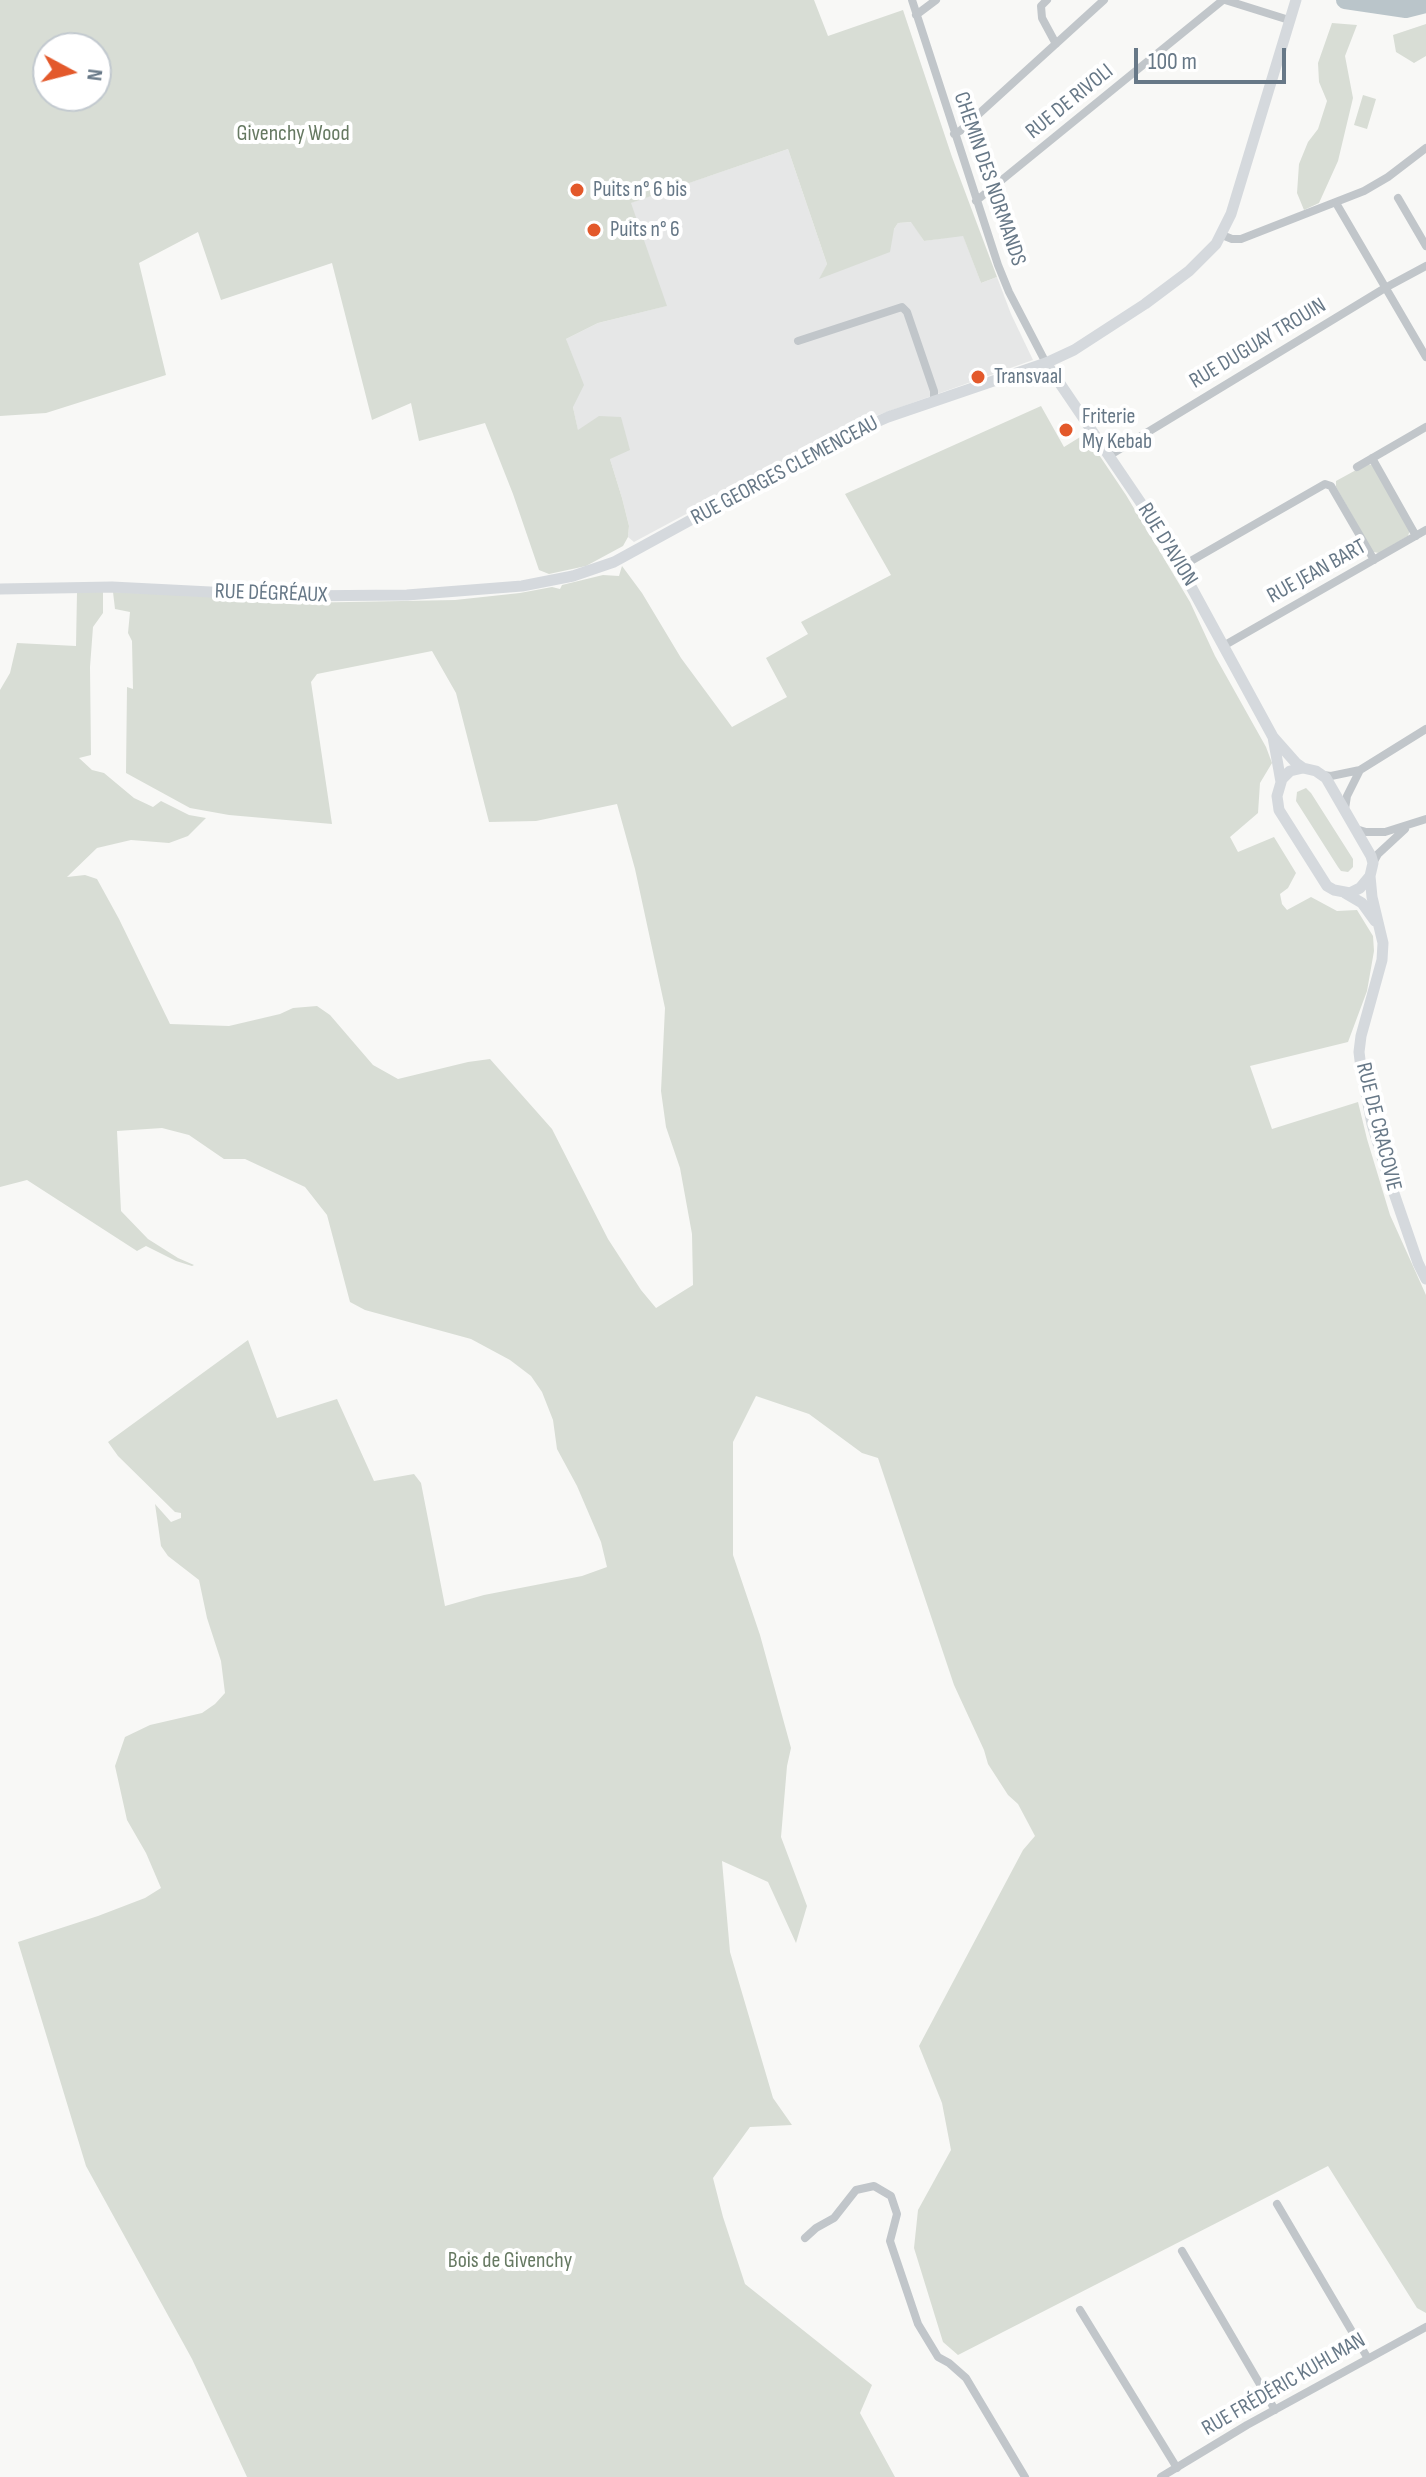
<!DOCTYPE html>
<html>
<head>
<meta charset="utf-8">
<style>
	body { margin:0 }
	#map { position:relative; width:1426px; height:2477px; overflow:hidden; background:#f8f8f6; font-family:"Sofia Sans Condensed",sans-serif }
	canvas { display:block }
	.north { position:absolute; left:32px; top:32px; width:80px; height:80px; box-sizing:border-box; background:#fff; border:2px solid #c2c9cf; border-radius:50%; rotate:97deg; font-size:22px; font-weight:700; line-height:32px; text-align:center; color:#677887 }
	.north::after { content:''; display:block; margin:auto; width:28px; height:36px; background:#e3592b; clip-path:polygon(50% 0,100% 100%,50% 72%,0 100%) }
	.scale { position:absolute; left:1134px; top:48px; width:152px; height:36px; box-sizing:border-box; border:4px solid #677887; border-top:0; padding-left:10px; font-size:24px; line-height:28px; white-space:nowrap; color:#677887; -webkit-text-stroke:6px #fff; paint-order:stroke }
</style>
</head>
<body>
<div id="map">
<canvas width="1426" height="2477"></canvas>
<div class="north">N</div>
<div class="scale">100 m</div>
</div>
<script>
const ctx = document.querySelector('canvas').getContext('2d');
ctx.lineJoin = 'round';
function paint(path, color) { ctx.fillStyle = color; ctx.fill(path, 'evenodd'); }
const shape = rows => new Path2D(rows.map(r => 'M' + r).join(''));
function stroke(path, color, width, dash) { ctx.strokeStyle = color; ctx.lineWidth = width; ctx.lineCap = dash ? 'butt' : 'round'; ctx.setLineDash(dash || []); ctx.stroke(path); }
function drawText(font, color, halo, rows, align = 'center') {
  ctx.font = font + ' "Sofia Sans Condensed",sans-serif'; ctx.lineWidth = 8; ctx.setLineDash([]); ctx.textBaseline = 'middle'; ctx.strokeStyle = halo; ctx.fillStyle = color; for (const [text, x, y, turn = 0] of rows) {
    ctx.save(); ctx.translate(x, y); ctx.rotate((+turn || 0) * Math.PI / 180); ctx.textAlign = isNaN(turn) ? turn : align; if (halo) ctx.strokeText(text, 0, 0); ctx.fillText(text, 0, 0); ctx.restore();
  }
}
const built = shape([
	[788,149,827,264,820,278,894,229,898,223,912,222,924,241,963,235,981,283,997,277,1011,314,1033,360,867,419,837,433,634,542,628,537,629,526,622,498,610,459,578,431,573,407,566,339,598,323,666,306,630,203]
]);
const green = shape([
	[0,0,814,0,828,36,903,10,952,157,997,277,981,283,963,236,924,241,911,222,898,223,894,229,890,252,819,279,827,264,788,149,631,203,667,306,598,323,566,339,584,385,573,407,578,430,599,416,621,417,630,450,610,459,622,498,629,526,628,537,623,546,586,566,549,574,539,570,513,494,485,423,419,441,411,403,372,420,332,263,221,300,198,232,139,263,166,375,46,413,0,416],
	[48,48,96,48,96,96,48,96],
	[1332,23,1357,25,1345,56,1353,98,1338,161,1319,203,1304,210,1297,193,1299,164,1308,142,1318,129,1327,101,1319,82,1318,63],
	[1426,24,1426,56,1414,63,1396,52,1393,35],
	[1363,95,1376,99,1367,129,1354,125],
	[1041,406,1064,447,1085,434,1126,495,1190,602,1215,656,1266,747,1272,763,1260,783,1258,813,1230,837,1238,852,1274,837,1296,873,1288,888,1280,894,1282,904,1287,910,1311,897,1337,911,1357,910,1373,936,1374,951,1367,991,1348,1042,1250,1066,1272,1129,1358,1102,1367,1139,1390,1215,1426,1295,1426,2313,1417,2308,1328,2166,958,2355,943,2342,914,2248,918,2210,951,2150,942,2103,919,2046,1023,1850,1035,1836,1018,1804,1008,1795,988,1764,984,1750,954,1685,878,1458,862,1453,809,1414,756,1396,733,1442,733,1555,760,1635,791,1748,787,1766,781,1837,807,1906,796,1943,768,1882,722,1861,730,1952,773,2098,792,2125,750,2127,713,2178,723,2217,745,2284,872,2385,860,2413,895,2477,247,2477,192,2359,86,2166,18,1942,98,1916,145,1898,161,1888,146,1853,127,1820,115,1766,125,1737,150,1725,202,1713,215,1704,225,1693,221,1661,207,1618,199,1580,168,1556,161,1546,155,1504,171,1522,181,1518,181,1513,175,1512,118,1456,108,1442,248,1340,277,1418,337,1399,374,1481,414,1474,421,1483,445,1606,484,1595,582,1576,607,1567,601,1542,577,1486,557,1449,553,1420,542,1392,531,1376,510,1360,471,1339,365,1310,350,1302,327,1215,305,1187,245,1159,224,1159,189,1135,162,1128,117,1131,121,1211,148,1239,178,1258,194,1265,192,1266,176,1261,146,1246,137,1251,27,1180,0,1187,0,690,10,673,17,643,76,646,77,592,103,592,103,613,93,627,90,667,91,755,79,758,92,770,104,773,134,798,153,807,161,801,189,815,206,818,188,836,169,843,131,840,97,848,67,877,85,875,97,879,119,919,170,1024,229,1026,280,1014,293,1008,317,1006,330,1015,373,1065,398,1079,468,1062,490,1059,552,1129,608,1239,641,1290,656,1308,693,1285,692,1234,680,1168,666,1127,661,1091,665,1008,635,869,617,804,536,821,489,822,456,693,432,651,317,674,311,682,332,824,229,815,190,808,126,773,127,687,133,689,132,641,128,633,130,612,115,609,113,592,198,596,296,603,455,600,520,593,552,587,560,589,562,585,603,575,619,576,622,566,642,593,681,658,732,727,787,697,766,658,808,634,801,622,891,575,845,494],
	[1367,464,1373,465,1410,530,1408,536,1379,553,1373,552,1336,487,1336,481],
	[1306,788,1311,793,1353,859,1353,867,1348,872,1341,871,1338,867,1296,801,1297,792]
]);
const river = shape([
	[1345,0,1406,9,1426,4]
]);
const street = shape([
	[912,0,998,265,1009,292,1046,363],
	[1047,0,1041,6,1042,18,1056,44],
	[1225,0,1289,20],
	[916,15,936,0],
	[954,134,960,131,1104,0],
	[1398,198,1426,246],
	[976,201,1223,0],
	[1336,203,1426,357],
	[1222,235,1232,239,1241,239,1364,191,1388,177,1426,148],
	[798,341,902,307,907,312,934,391,934,401],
	[1110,455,1385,288,1426,266],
	[1372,458,1416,536],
	[1357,467,1426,427],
	[1182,566,1325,484,1331,486,1374,560],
	[1225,645,1426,530],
	[1323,775,1331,776,1360,770,1426,729],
	[1345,809,1347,796,1360,770],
	[1356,829,1366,832,1385,832,1426,819],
	[1373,863,1378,854,1405,829],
	[1277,2204,1367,2357],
	[805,2238,816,2228,834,2218,856,2190,874,2186,891,2196,897,2214,890,2241,918,2324,938,2357,949,2363,966,2378,1025,2477],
	[1182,2251,1275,2410],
	[1080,2310,1177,2468],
	[1161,2477,1247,2425,1426,2327]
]);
const secondary = shape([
	[1046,363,1164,537,1273,737,1296,763,1303,768],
	[0,589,112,587,289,596,407,595,522,586,573,576,614,562,842,437,888,417,1046,363,1074,350,1145,304,1189,271,1216,244,1231,214,1296,0],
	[1273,737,1281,782],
	[1303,768,1316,771,1326,778,1371,856,1373,863,1370,876,1360,888,1350,893,1334,890,1327,886,1279,810,1277,796,1282,779,1290,771,1303,768],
	[1370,876,1372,897,1383,943,1382,960,1361,1036,1359,1052,1361,1068,1372,1124,1386,1170,1418,1263,1426,1279],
	[1345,893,1362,903,1375,921]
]);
const markers = [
	[577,190,8,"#e3592b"],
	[594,230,8,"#e3592b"],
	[978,377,8,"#e3592b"],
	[1066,430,8,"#e3592b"]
];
const streetNames = [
	["RUE DE RIVOLI",1070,102,-39],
	["CHEMIN DES NORMANDS",989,179,71],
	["RUE DUGUAY TROUIN",1258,344,-31],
	["RUE GEORGES CLEMENCEAU",785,471,-28],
	["RUE D'AVION",1167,545,58],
	["RUE JEAN BART",1317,572,-29],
	["RUE DÉGRÉAUX",271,594,2],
	["RUE DE CRACOVIE",1378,1127,76],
	["RUE FRÉDÉRIC KUHLMAN",1284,2385,-30]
];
const parkNames = [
	["Givenchy Wood",293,134],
	["Bois de Givenchy",510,2261]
];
const poiNames = [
	["Puits n° 6 bis",593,190],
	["Puits n° 6",610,230],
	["Transvaal",994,377],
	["Friterie",1082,417],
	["My Kebab",1082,442]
];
paint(built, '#e6e7e7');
paint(green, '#d8ddd5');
stroke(river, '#bac5ca', 18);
stroke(street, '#c1c6ca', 8);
stroke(secondary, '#d5d9dd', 11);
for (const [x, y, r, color] of markers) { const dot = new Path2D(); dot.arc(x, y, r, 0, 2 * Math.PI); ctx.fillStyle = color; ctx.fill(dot); stroke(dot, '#fff', 3); }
drawText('22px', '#677887', '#fff', streetNames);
drawText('22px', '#667962', '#fff', parkNames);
drawText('22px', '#677887', '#fff', poiNames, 'left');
</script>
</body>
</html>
